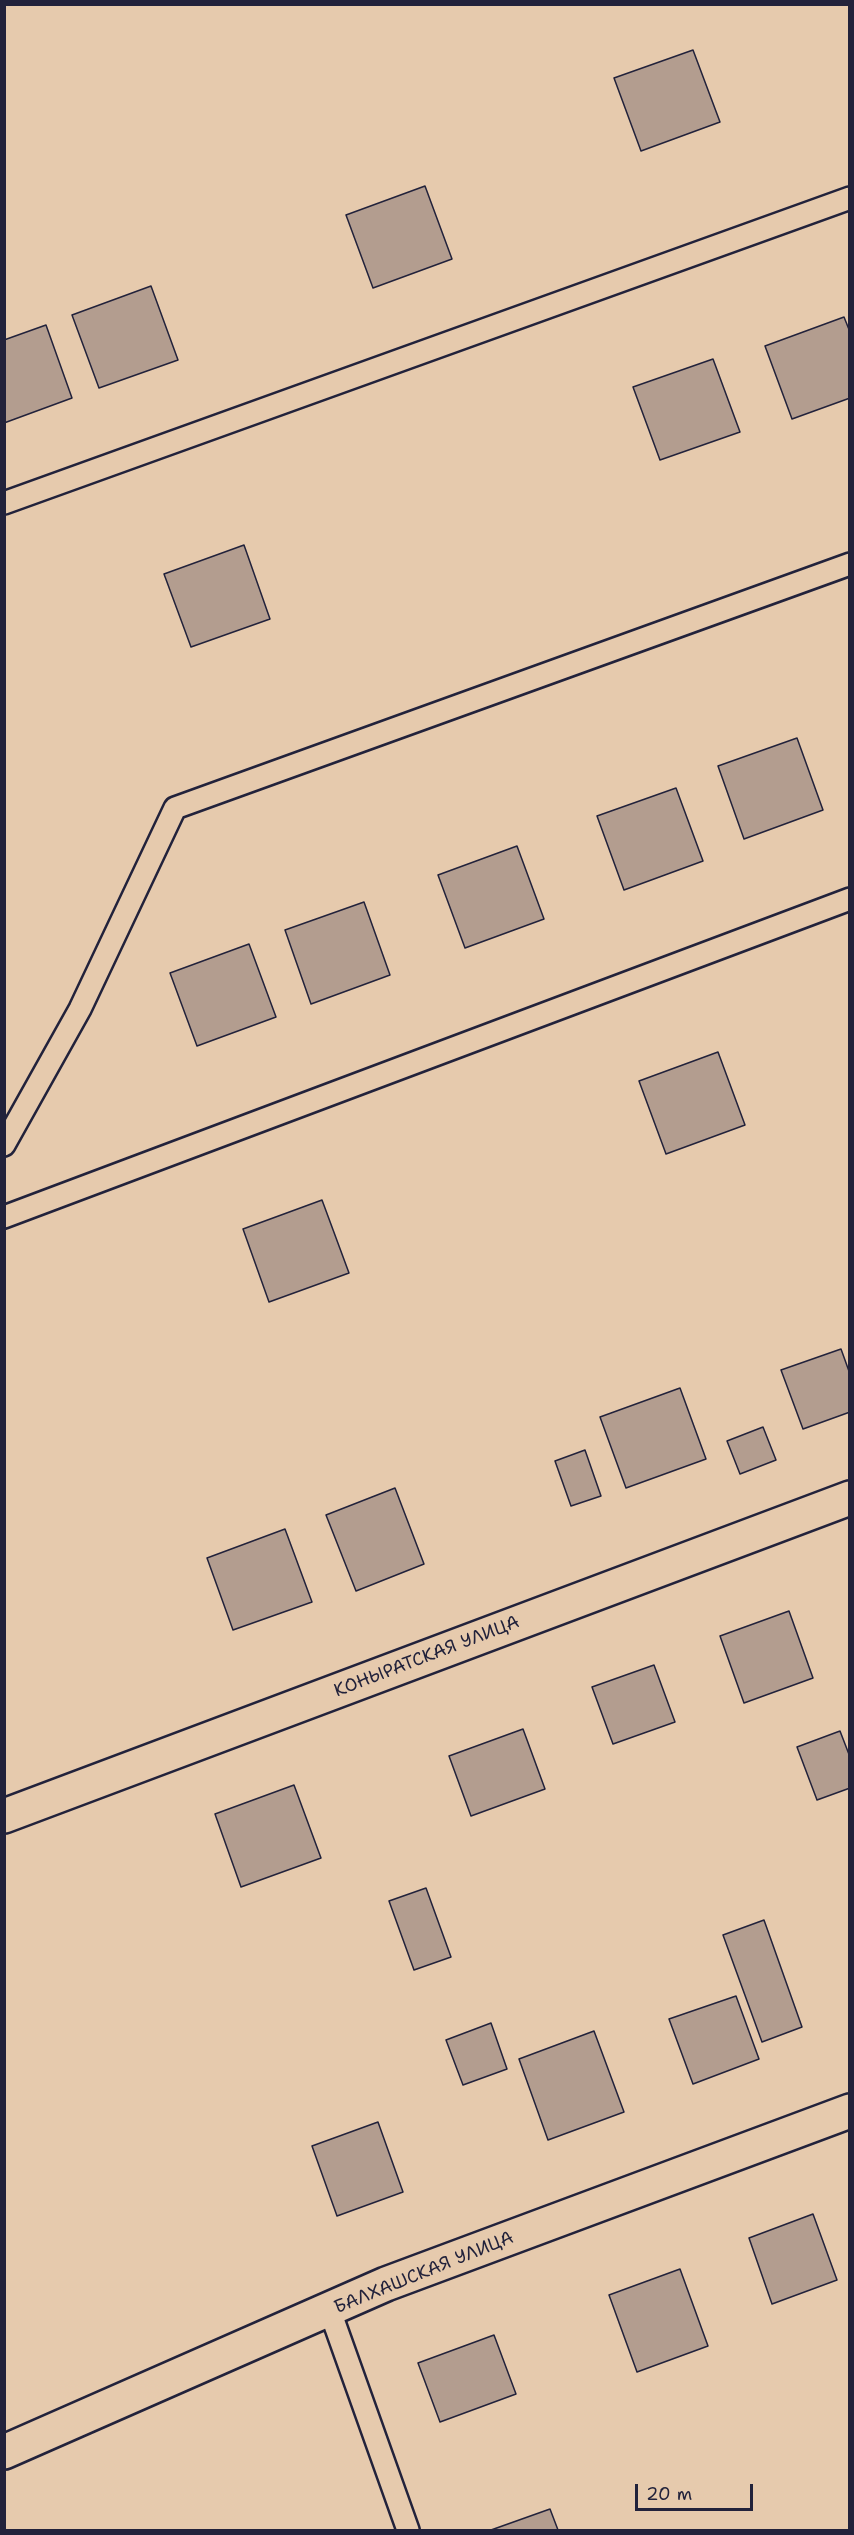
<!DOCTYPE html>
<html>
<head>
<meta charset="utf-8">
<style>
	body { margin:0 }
	#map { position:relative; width:854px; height:2535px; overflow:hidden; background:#e6caad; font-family:"Shantell Sans",sans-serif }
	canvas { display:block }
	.frame { position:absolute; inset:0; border:6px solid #22223b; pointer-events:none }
	.scale { position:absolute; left:635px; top:2484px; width:118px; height:27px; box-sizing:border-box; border:3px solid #22223b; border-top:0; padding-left:8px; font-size:18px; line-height:21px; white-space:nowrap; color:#22223b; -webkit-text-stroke:4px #e6caad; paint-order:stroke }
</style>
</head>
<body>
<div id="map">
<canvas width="854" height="2535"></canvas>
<div class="frame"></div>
<div class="scale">20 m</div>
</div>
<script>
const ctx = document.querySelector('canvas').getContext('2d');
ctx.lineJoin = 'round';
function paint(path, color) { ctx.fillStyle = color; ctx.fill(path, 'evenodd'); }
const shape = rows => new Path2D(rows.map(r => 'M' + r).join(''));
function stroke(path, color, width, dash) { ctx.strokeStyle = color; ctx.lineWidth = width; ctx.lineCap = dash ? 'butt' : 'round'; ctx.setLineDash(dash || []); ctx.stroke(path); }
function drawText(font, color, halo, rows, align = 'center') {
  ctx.font = font + ' "Shantell Sans",sans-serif'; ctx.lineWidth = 4.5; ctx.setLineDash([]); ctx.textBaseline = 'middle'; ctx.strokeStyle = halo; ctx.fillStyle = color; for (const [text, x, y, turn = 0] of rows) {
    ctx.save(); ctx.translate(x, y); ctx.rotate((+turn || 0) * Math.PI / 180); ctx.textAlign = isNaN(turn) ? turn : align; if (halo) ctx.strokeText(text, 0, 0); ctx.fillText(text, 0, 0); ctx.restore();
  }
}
const building = shape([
	[693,50,720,122,641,151,614,78,693,50],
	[425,186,452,259,373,288,346,215,425,186],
	[151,286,178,360,99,388,72,315,151,286],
	[844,317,850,332,850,398,792,419,765,346,844,317],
	[46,325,72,398,4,423,4,340,46,325],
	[713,359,740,432,660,460,633,387,713,359],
	[244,545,270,619,191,647,164,574,244,545],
	[797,738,823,810,744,839,718,766,797,738],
	[676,788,703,861,624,890,597,816,676,788],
	[517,846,544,919,465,948,438,875,517,846],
	[364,902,390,975,311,1004,285,930,364,902],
	[249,944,276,1017,197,1046,170,973,249,944],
	[718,1052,745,1125,666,1154,639,1081,718,1052],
	[322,1200,349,1273,269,1302,243,1229,322,1200],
	[841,1349,850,1374,850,1412,803,1429,781,1370,841,1349],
	[680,1388,706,1459,626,1488,600,1417,680,1388],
	[763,1427,776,1460,740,1474,727,1441,763,1427],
	[585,1450,601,1496,571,1506,555,1461,585,1450],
	[395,1488,424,1564,356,1591,326,1515,395,1488],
	[285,1529,312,1602,233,1630,207,1558,285,1529],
	[789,1611,813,1678,744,1703,720,1636,789,1611],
	[654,1665,675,1722,613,1744,592,1687,654,1665],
	[523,1729,545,1789,471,1816,449,1756,523,1729],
	[840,1731,850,1757,850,1788,817,1800,797,1747,840,1731],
	[294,1785,321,1858,241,1887,215,1814,294,1785],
	[426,1888,451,1957,414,1970,389,1901,426,1888],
	[764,1920,802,2027,762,2042,723,1935,764,1920],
	[736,1996,759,2059,693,2084,669,2019,736,1996],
	[491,2023,507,2069,463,2085,446,2040,491,2023],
	[594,2031,624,2112,548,2140,519,2059,594,2031],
	[378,2122,403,2192,337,2216,312,2146,378,2122],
	[813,2214,837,2280,772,2304,749,2238,813,2214],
	[680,2269,708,2346,637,2372,609,2295,680,2269],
	[494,2335,516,2394,440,2422,418,2363,494,2335],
	[550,2509,558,2530,491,2530,550,2509]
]);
const service = shape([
	[4,503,850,198],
	[4,1145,80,1009,175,808,850,564],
	[4,1217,850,899],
	[330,2311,408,2530]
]);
const minor = shape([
	[4,1816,850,1498],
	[4,2452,386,2284,850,2111]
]);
const streetNames = [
	["КОНЫРАТСКАЯ УЛИЦА",427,1657,-21],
	["БАЛХАШСКАЯ УЛИЦА",424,2273,-22]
];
paint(building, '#b39d8f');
stroke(building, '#22223b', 1.5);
stroke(service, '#22223b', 26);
stroke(minor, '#22223b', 38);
stroke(service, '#e6caad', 21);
stroke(minor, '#e6caad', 33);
drawText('18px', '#22223b', '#e6caad', streetNames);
</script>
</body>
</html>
